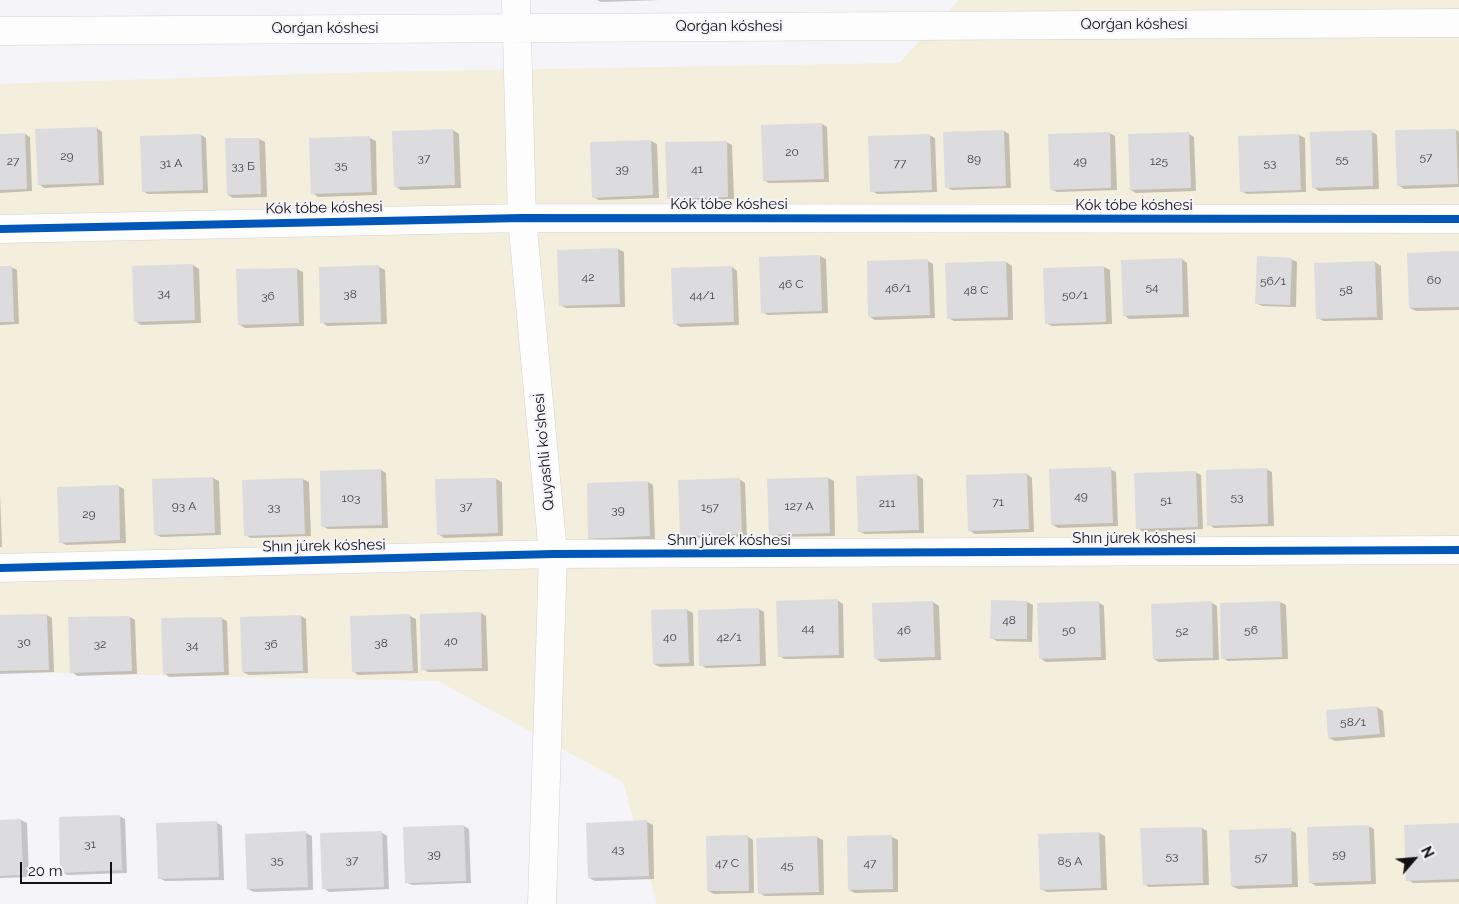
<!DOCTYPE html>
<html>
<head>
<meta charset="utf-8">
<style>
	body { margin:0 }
	#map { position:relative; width:1459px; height:904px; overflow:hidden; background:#f5f4f8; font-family:Raleway,sans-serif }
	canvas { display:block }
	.north { position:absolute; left:1389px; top:834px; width:50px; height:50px; -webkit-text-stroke:4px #f4f3f9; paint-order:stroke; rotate:63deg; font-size:14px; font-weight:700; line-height:20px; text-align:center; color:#121214 }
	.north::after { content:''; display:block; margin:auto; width:18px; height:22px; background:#121214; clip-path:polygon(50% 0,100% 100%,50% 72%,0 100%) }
	.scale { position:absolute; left:20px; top:862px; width:92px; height:22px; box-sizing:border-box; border:2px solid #121214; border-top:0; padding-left:6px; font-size:15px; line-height:18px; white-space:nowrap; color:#121214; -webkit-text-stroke:4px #f4f3f9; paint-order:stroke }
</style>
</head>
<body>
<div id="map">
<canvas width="1459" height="904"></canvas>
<div class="north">N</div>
<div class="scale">20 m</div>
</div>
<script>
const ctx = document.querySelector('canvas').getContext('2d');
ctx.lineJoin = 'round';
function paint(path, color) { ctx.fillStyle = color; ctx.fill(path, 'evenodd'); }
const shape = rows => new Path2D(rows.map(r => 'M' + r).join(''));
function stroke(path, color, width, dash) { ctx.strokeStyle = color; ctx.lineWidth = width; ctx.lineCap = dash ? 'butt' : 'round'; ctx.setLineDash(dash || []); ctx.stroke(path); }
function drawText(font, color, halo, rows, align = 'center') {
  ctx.font = font + ' Raleway,sans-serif'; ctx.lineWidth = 4; ctx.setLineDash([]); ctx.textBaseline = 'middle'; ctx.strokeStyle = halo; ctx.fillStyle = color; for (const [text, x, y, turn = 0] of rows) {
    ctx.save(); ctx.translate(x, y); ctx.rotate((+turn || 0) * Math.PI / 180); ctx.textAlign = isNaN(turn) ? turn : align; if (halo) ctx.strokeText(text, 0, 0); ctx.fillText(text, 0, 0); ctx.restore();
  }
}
const sand = shape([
	[959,0,1459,0,1459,904,657,904,623,782,438,681,0,672,0,84,369,72,899,63]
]);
const shadow = shape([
	[597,0,661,0,601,2],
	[822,124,827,127,829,182,769,183,764,180],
	[97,128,102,132,104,185,44,188,39,184],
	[453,130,459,134,461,188,401,190,395,186],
	[1456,130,1459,132,1459,187,1404,189,1398,185],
	[1004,131,1009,134,1011,188,952,190,946,187],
	[1371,131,1377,135,1379,189,1319,191,1313,187],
	[1109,133,1115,136,1117,190,1057,192,1051,189],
	[25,134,30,137,32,191,0,193,0,135],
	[1189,134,1194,137,1196,191,1136,193,1131,190],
	[201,135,206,138,208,193,148,194,143,191],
	[929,135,935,138,937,192,877,194,872,191],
	[1299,135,1305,138,1306,192,1247,194,1241,191,1239,137],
	[370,138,376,141,377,195,318,197,313,193],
	[226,139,259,139,265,142,267,197,233,198,228,195],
	[651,141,657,144,659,198,599,200,593,197,591,143],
	[726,142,732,145,734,199,674,201,668,198],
	[618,249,624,252,625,307,566,308,560,305],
	[1459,252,1459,310,1416,311,1410,308],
	[820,256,826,259,828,313,768,315,762,312,760,258],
	[1182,259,1187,263,1189,317,1129,319,1124,315],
	[1291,259,1297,262,1296,307,1262,306,1256,303],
	[928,261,933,264,935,318,875,320,870,317],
	[1006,262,1012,266,1013,320,954,321,948,318],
	[1375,262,1381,266,1383,320,1323,321,1318,318],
	[193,265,199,269,201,323,141,325,135,321],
	[0,267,11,267,17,270,19,324,0,325],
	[379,267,385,270,387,324,327,326,322,322,320,269],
	[732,267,737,271,739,325,680,327,674,323],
	[1104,267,1110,270,1112,324,1052,326,1046,323,1044,269],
	[297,269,303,272,304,326,245,328,240,325],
	[1110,469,1116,472,1118,526,1058,528,1053,525],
	[1266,469,1272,472,1274,526,1214,528,1209,525],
	[381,470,386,473,388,528,328,529,323,526],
	[1195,472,1201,475,1203,529,1143,532,1138,528],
	[1027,474,1032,478,1034,532,975,534,969,530],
	[917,475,923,479,924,533,865,534,859,531],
	[213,478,219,481,221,535,161,537,155,534,153,480],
	[828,478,834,481,835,536,776,537,770,534,768,480],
	[303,479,309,482,311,536,251,538,245,535],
	[496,479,502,482,503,536,444,538,438,534],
	[739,479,745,483,747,537,687,538,681,535],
	[648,482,653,485,655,539,595,541,590,538],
	[118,486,124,489,126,543,66,545,60,542],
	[0,493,2,547,0,547],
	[837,600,843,604,844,658,785,659,779,656],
	[933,602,939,606,941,660,881,662,875,658,873,604],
	[1027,602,1033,605,1032,642,997,641,991,638],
	[1098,602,1104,606,1106,660,1046,662,1040,658],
	[1280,602,1286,605,1288,659,1228,661,1223,658],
	[1212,603,1217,606,1219,660,1159,662,1154,659],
	[759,609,764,612,766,666,706,668,701,665],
	[687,610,693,613,694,666,660,667,654,664],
	[481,613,486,616,488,671,428,672,423,669],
	[47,615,52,618,54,672,0,674,0,616],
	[301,616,306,619,308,673,249,675,243,672],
	[410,616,416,619,418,673,358,675,353,671,351,617],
	[130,617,135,620,137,674,77,676,72,672],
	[221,618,227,621,229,675,169,677,164,673],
	[1377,707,1383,711,1385,737,1335,741,1329,738],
	[119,816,125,819,127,873,67,875,62,872],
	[21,820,27,823,29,877,0,878,0,821],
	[216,822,222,826,224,880,165,881,159,878],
	[647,822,653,825,654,879,595,881,589,878],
	[1459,824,1459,882,1413,883,1408,880],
	[464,826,469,829,471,883,412,885,406,882],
	[1368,826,1374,829,1376,884,1316,886,1310,882],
	[1202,828,1207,831,1209,885,1149,887,1144,884],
	[1290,830,1296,833,1298,887,1238,889,1232,886],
	[381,832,387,836,389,889,329,892,324,888],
	[306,833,312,836,313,890,254,892,248,889],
	[1099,833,1105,836,1107,890,1047,892,1041,889,1039,835],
	[747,836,753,840,754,893,714,894,708,891],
	[817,837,823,840,824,895,765,896,759,893],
	[892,837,898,840,898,892,855,893,849,890]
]);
const building = shape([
	[822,123,824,179,763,181,761,125],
	[97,127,99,183,38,185,35,129],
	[453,129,455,185,394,187,392,131],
	[1456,129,1458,184,1397,186,1395,130],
	[1004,130,1006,186,945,188,943,132],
	[1372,130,1373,186,1312,188,1310,132],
	[1110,132,1111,188,1050,190,1048,134],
	[1189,132,1191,188,1130,190,1128,134],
	[25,133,27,189,0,190,0,134],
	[201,134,203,190,142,192,140,136],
	[930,134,932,190,870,192,868,136],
	[1299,134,1301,190,1240,192,1238,136],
	[370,136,372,192,311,194,309,138],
	[225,138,259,138,261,194,227,195],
	[651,140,653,195,592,198,590,142],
	[727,141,728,197,667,199,665,142],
	[618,248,620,304,559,306,557,250],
	[1459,251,1459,307,1409,308,1407,253],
	[820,255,822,311,761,313,759,257],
	[1257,256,1292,258,1290,305,1255,304],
	[1182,258,1183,314,1123,316,1121,260],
	[928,259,930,315,868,317,867,261],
	[1006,261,1008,317,947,319,945,263],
	[1375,261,1377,317,1316,319,1314,263],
	[193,264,195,320,134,322,132,266],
	[379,265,381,322,320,323,319,267],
	[0,266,12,266,14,322,0,322],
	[732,266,734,322,673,324,671,268],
	[1104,266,1106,322,1045,324,1043,268],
	[297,268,299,323,238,325,236,269],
	[1111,467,1113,523,1051,525,1049,469],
	[1267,468,1268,524,1207,526,1206,470],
	[381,469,382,525,321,527,320,471],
	[1196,471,1198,527,1136,529,1134,473],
	[1027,473,1029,529,968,531,966,475],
	[917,474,919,530,858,532,856,476],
	[213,477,215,533,154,535,152,479],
	[828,477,830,533,769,535,767,479],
	[303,478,305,534,244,536,242,480],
	[496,478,498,533,437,535,435,479],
	[740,478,742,534,680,536,678,480],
	[648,481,650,536,588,539,587,483],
	[119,485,120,540,59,543,57,487],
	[838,599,839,655,778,657,776,601],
	[991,600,1027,601,1027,639,990,639],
	[933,601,935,657,874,659,872,603],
	[1099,601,1101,657,1039,659,1037,603],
	[1212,601,1213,658,1153,659,1151,604],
	[1280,601,1282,657,1221,659,1220,603],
	[759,608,760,664,699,666,698,610],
	[687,609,689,663,653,664,651,610],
	[481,612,482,668,421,670,420,614],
	[47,614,49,670,0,671,0,615],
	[410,614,413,671,352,672,350,616],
	[301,615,303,671,242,672,240,617],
	[130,616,132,671,70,673,68,617],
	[222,617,224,672,163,674,161,618],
	[1377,706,1380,734,1328,738,1326,710],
	[120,815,122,870,60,873,59,817],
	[21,819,23,875,0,876,0,820],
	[647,820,649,876,588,878,586,823],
	[217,821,219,877,158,879,156,823],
	[1459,823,1459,879,1406,881,1404,825],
	[464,825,466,881,405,883,403,827],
	[1369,825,1371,881,1309,883,1307,827],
	[1202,827,1203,883,1143,885,1140,828],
	[1291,828,1292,884,1231,886,1229,830],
	[306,831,308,887,247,889,245,834],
	[382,831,384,887,322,889,320,833],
	[1099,832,1101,888,1040,890,1038,834],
	[748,835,749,891,707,891,706,836],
	[892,835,893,889,848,890,847,836],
	[817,836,819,892,758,894,756,838]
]);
const street = shape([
	[516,0,522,218,553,554,542,904],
	[0,31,1459,23],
	[0,229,522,218,1459,219],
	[0,568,553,554,1459,550]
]);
const cycleway = shape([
	[0,229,522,218,1459,219],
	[0,568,553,554,1459,550]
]);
const numberNames = [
	["20",792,152],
	["29",67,156],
	["57",1426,157],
	["37",424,158],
	["89",974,159],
	["55",1342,159],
	["27",13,161],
	["49",1080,161],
	["125",1159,161],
	["31 А",171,163],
	["77",900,163],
	["53",1270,163],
	["35",341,165],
	["33 Б",243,166],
	["39",622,169],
	["41",697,169],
	["42",588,277],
	["60",1434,280],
	["56/1",1273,281],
	["46 С",791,284],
	["54",1152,287],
	["46/1",898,288],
	["48 С",976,290],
	["58",1346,290],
	["34",164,293],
	["38",350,294],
	["44/1",702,295],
	["50/1",1075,295],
	["36",268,296],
	["49",1081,496],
	["53",1237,497],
	["103",351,498],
	["51",1166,500],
	["71",998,502],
	["211",887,503],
	["93 А",184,506],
	["37",466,506],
	["127 А",799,506],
	["33",274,507],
	["157",710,507],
	["39",618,510],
	["29",89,514],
	["48",1009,620],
	["44",808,628],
	["46",904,630],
	["50",1069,630],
	["56",1251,630],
	["52",1182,631],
	["40",670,637],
	["42/1",729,637],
	["40",451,641],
	["30",24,642],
	["38",381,643],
	["32",100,644],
	["36",271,644],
	["34",192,645],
	["58/1",1353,722],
	["31",90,844],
	["43",618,849],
	["39",434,854],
	["59",1339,854],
	["53",1172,856],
	["57",1261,857],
	["35",277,860],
	["37",352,860],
	["85 А",1070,861],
	["47 С",727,863],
	["47",870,863],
	["45",787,865]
];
const streetNames = [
	["Qorǵan kóshesi",1134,24],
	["Qorǵan kóshesi",729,26],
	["Qorǵan kóshesi",325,28],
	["Kók tóbe kóshesi",729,204],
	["Kók tóbe kóshesi",1134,205],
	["Kók tóbe kóshesi",324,208,-1],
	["Quyashli ko'shesi",544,452,-95],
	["Shın júrek kóshesi",1134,538],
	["Shın júrek kóshesi",729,540],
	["Shın júrek kóshesi",324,546,-1]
];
paint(sand, '#f4eedc');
paint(shadow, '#0003');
paint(building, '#dcdbde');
stroke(street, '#d2d2d4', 29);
stroke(street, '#fefdfe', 28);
stroke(cycleway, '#0057b8', 8);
drawText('12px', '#444446', null, numberNames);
drawText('15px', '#121214', '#f4f3f9', streetNames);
</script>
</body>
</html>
